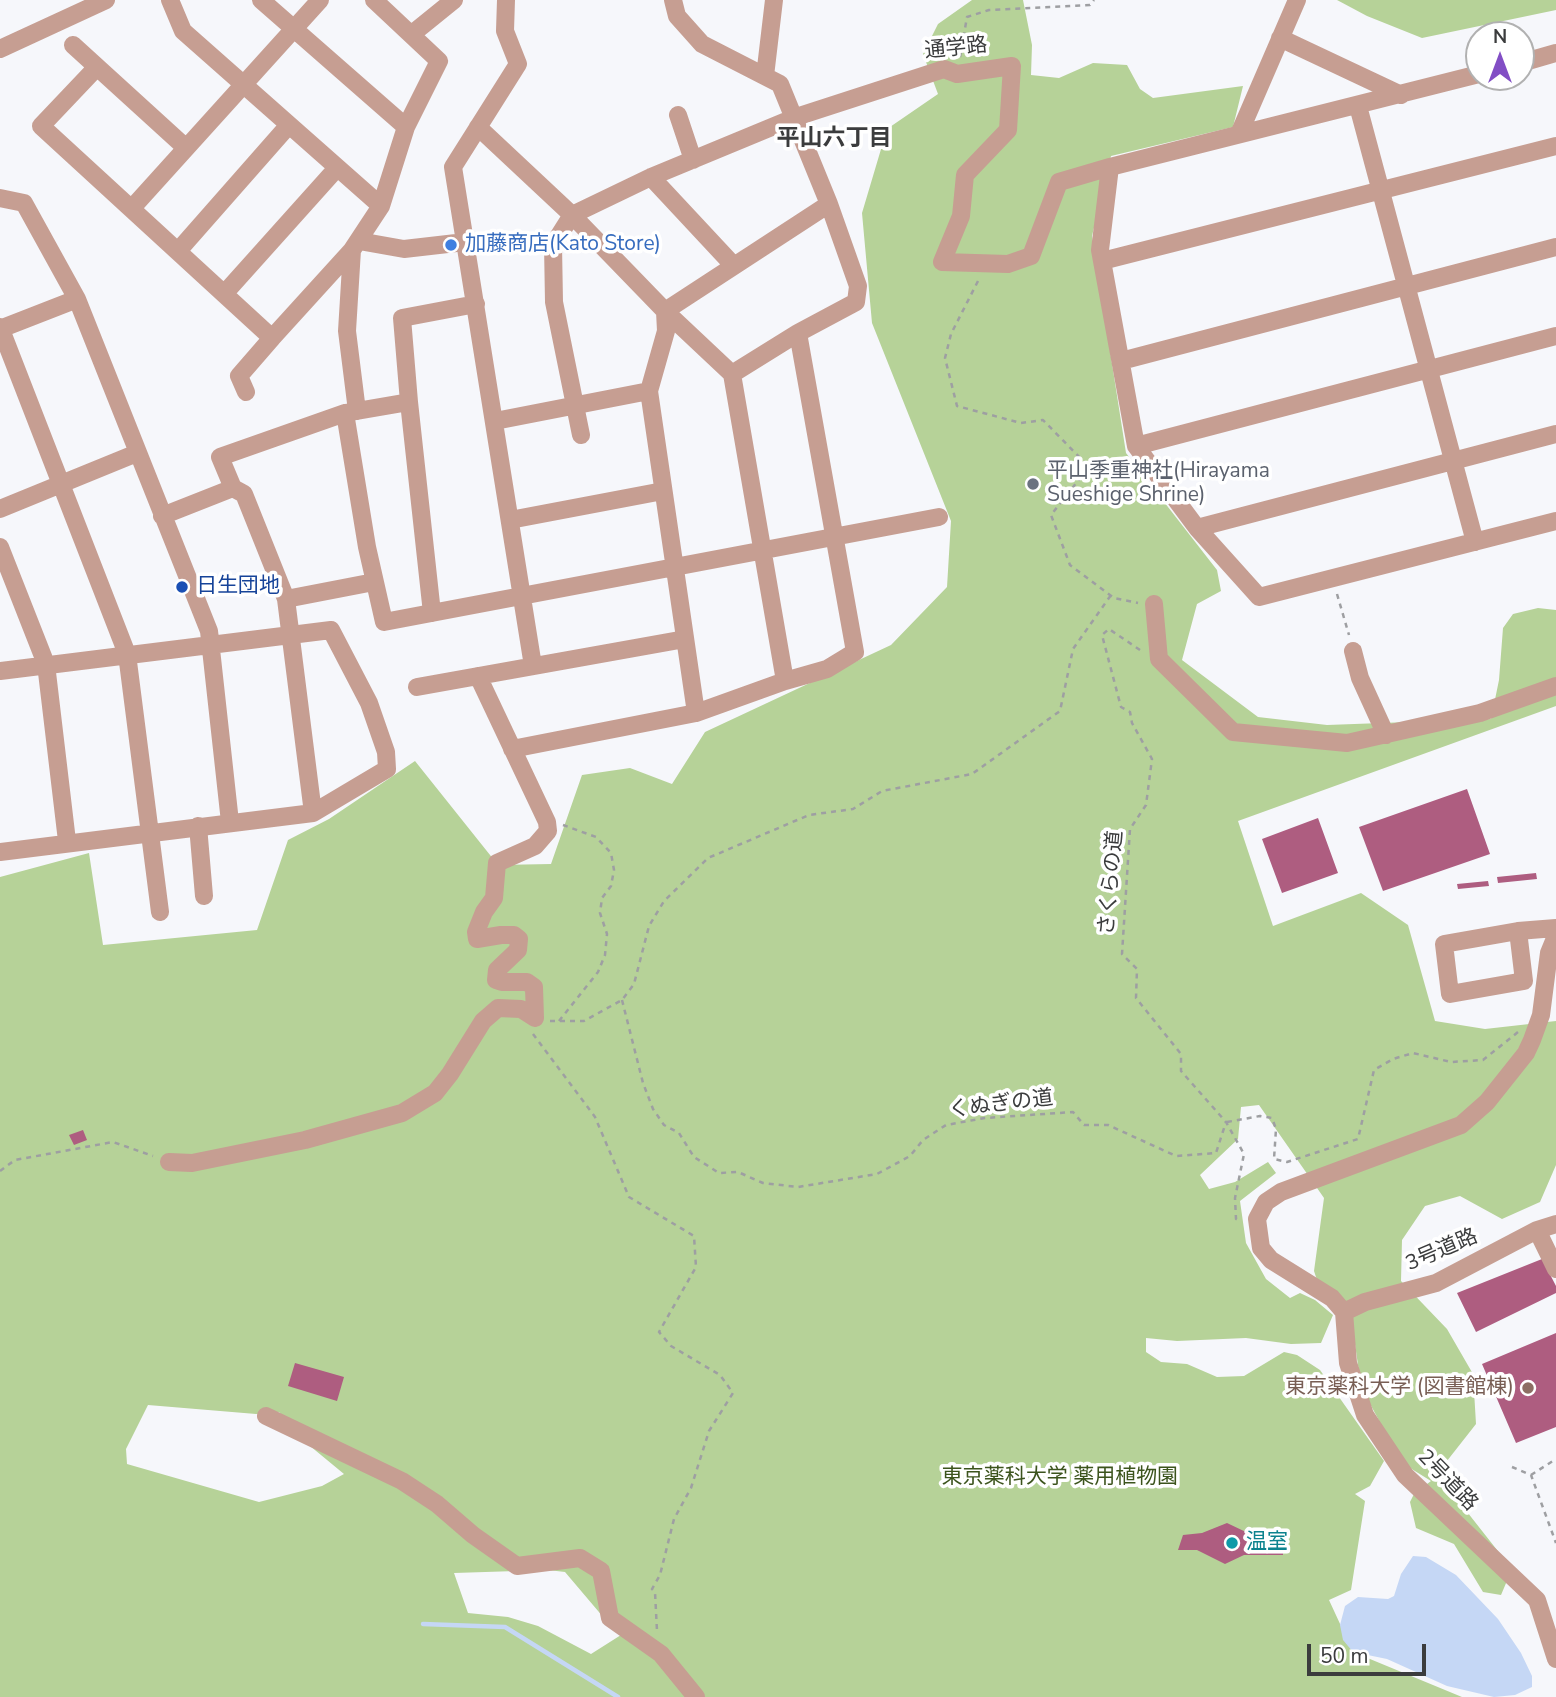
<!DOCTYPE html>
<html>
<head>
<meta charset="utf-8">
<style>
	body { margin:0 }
	#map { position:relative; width:1556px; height:1697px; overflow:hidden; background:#f6f7fb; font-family:"Nunito Sans",sans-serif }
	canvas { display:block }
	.north { position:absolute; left:1465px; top:21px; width:70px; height:70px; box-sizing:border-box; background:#fff; border:2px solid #b1b1b1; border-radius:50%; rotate:0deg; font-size:19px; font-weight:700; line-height:28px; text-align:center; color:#3b3c3d }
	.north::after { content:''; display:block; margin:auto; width:24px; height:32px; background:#824ec5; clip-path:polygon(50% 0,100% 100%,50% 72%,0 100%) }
	.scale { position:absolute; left:1307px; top:1644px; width:119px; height:32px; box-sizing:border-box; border:4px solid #3b3c3d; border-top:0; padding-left:9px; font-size:21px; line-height:24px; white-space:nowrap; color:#3b3c3d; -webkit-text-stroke:5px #fff; paint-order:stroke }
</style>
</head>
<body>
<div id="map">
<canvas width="1556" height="1697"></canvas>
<div class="north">N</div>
<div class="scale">50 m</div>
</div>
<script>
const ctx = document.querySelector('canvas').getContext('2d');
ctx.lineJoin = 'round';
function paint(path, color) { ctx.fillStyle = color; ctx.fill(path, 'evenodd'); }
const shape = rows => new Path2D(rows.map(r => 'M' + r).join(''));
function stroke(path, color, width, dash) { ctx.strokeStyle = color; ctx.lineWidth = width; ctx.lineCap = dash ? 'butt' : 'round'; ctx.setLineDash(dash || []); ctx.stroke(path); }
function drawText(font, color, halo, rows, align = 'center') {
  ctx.font = font + ' "Nunito Sans","Noto Sans JP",sans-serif'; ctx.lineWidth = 7; ctx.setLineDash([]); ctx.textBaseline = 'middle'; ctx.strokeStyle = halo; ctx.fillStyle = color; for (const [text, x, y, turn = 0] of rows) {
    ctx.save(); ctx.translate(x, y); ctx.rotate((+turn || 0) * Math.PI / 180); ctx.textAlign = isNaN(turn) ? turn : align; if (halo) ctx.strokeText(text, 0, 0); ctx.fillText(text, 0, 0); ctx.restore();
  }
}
const green = shape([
	[972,0,1023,0,1032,45,1031,75,1059,78,1093,63,1127,65,1140,89,1153,98,1243,86,1233,127,1111,156,1092,236,1126,453,1217,570,1221,591,1197,604,1182,660,1258,717,1327,725,1491,719,1499,680,1503,628,1513,614,1538,608,1556,610,1556,706,1238,821,1273,926,1361,893,1408,925,1435,1021,1485,1029,1556,1021,1556,1165,1540,1202,1502,1219,1460,1196,1425,1206,1402,1240,1401,1281,1447,1329,1473,1374,1476,1424,1443,1466,1464,1508,1512,1569,1501,1595,1483,1592,1454,1544,1416,1528,1410,1502,1414,1494,1431,1481,1402,1463,1369,1402,1360,1379,1353,1330,1317,1280,1314,1271,1324,1198,1259,1105,1241,1107,1238,1139,1200,1175,1209,1189,1235,1182,1268,1162,1276,1173,1240,1201,1246,1243,1266,1279,1290,1298,1300,1293,1315,1300,1333,1315,1321,1343,1291,1344,1246,1338,1177,1341,1146,1338,1146,1352,1161,1362,1187,1364,1217,1377,1244,1376,1284,1352,1297,1355,1320,1370,1384,1461,1370,1486,1355,1494,1365,1501,1351,1590,1329,1600,1353,1652,1462,1697,0,1697,0,877,89,853,103,945,257,930,288,840,329,819,415,761,498,865,551,864,582,775,630,768,672,784,705,732,891,645,947,587,951,521,872,323,862,213,887,129,938,94,923,54,938,24],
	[148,1405,256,1414,279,1412,304,1441,344,1474,322,1486,259,1502,127,1464,126,1449],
	[548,1570,565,1572,604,1618,632,1628,591,1654,538,1626,508,1617,468,1613,454,1573],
	[1337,0,1556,0,1556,10,1422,38,1367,16]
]);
const water = shape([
	[1413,1556,1426,1557,1456,1575,1498,1619,1521,1653,1532,1676,1532,1687,1515,1695,1494,1697,1447,1686,1387,1659,1353,1652,1343,1640,1340,1625,1345,1606,1358,1597,1388,1599,1394,1596,1401,1574]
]);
const stream = shape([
	[423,1624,505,1627,618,1697]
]);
const building = shape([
	[1467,789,1490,854,1383,891,1359,827],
	[1318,818,1338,873,1282,893,1262,839],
	[1536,873,1537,879,1498,883,1497,877],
	[1488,881,1489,886,1458,889,1457,884],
	[83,1130,87,1140,74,1145,69,1135],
	[1542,1259,1556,1286,1556,1293,1476,1332,1457,1293],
	[1556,1333,1556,1427,1516,1443,1482,1364],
	[295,1363,344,1377,337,1401,288,1386],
	[1227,1523,1248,1533,1283,1533,1283,1555,1244,1555,1225,1564,1197,1550,1178,1550,1183,1535,1202,1533]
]);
const path = shape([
	[960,57,967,17,989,10,1090,5,1094,0],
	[978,281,951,334,945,358,957,406,1021,423,1043,420,1089,467,1051,515,1070,565,1114,598,1138,603],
	[1337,594,1349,635],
	[1140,650,1109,629,1102,635,1121,707,1130,712,1132,723,1152,759,1146,805,1130,829,1122,954,1137,969,1136,998,1181,1054,1181,1071,1226,1122,1244,1154,1235,1198,1236,1219,1241,1222],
	[622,1000,643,1083,653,1109,664,1125,679,1133,694,1157,719,1173,738,1172,763,1183,798,1187,877,1174,910,1156,923,1140,946,1125,985,1118,1073,1112,1084,1125,1108,1125,1176,1156,1216,1153,1226,1122],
	[550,1021,584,1021,622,1000,634,984,649,926,664,901,708,858,809,815,853,809,882,791,972,774,1060,711,1073,649,1111,595],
	[559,1021,598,972,605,955,607,934,600,913,602,898,611,886,614,870,611,853,596,837,563,825],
	[533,1034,595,1117,629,1197,694,1236,696,1267,659,1332,671,1346,720,1375,733,1393,709,1431,691,1488,674,1519,660,1575,652,1589,655,1592,657,1631],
	[1227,1122,1260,1116,1272,1118,1276,1129,1274,1159,1287,1162,1358,1139,1374,1070,1393,1059,1413,1053,1451,1062,1483,1060,1518,1032],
	[0,1171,15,1160,113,1142,153,1156],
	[1512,1467,1531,1475,1556,1543],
	[1531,1475,1556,1459]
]);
const minor = shape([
	[170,0,183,31,381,206],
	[261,0,406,127],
	[506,0,505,31,518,64,453,167,533,666],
	[673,0,677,16,702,44,780,84,829,204,858,286,856,302,798,333,732,374],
	[412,34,454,0],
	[1280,38,1401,95],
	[73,45,185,147],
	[0,49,106,0],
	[1521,63,1556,53],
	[97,67,41,126,272,338,352,250,381,206,406,127,439,61,374,0],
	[1479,74,1110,167,1100,250,1136,446,1197,528,1259,597,1556,521],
	[765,76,774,0],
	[1358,106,1475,542],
	[678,115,693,160],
	[478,127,572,215,665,311,666,331,649,391,696,713,512,749],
	[1239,134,1297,0],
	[651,177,734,266],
	[0,198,24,203,77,299,209,631,230,822],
	[132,208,320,0],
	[359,241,404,249,465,242],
	[352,250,347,331,357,411],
	[178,251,288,126],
	[1102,261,1556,146],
	[224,294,337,168],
	[0,327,127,654,160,912],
	[0,329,77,299],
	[1121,361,1556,247],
	[246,392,239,376,272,338],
	[409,402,432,613],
	[345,413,367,547,384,622,939,517],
	[495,421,649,391],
	[581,435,554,302,553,245,572,215,651,177,796,117,944,69,957,74,1012,66,1008,130,965,175,961,216,942,262,1008,264,1031,256,1059,182,1110,167],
	[1136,446,1556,336],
	[233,488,220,457,345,413,409,402,402,318,476,304],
	[0,509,137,453],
	[162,516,233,488,244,494,286,599,313,813],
	[510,520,663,491],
	[1197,528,1556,434],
	[0,547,46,664,67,841],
	[286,599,374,582],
	[1154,604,1159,659,1233,732,1347,743,1480,713,1556,686],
	[1353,651,1360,678,1386,735],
	[0,671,331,630,369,703,386,752,387,769,313,813,0,852],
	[478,676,547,822,548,831,535,846,497,863,494,898,484,912,476,932,477,939,501,935,514,935,519,939,518,950,497,970,496,980,502,982,527,982,534,987,535,1018],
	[785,681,827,669,855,652,798,333],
	[417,687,685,639],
	[696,713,785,681,732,374,665,311,829,204],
	[198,826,204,896],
	[1518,931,1524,981,1450,994,1444,944,1518,931,1556,928],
	[169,1162,192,1163,305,1140,402,1113,435,1093,450,1074,483,1021,498,1008,521,1009,535,1018],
	[1537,1230,1556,1269],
	[1344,1312,1332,1298,1271,1260,1261,1248,1257,1219,1266,1202,1281,1192,1461,1125,1487,1102,1526,1053,1532,1040,1541,1015,1549,953,1556,936],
	[1344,1312,1348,1363,1365,1415,1405,1475,1537,1600,1556,1659],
	[1344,1312,1365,1302,1436,1283,1537,1230,1556,1224],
	[266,1416,402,1481,437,1504,473,1535,517,1566,580,1558,601,1571,610,1618,661,1654,696,1697]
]);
const markers = [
	[451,245,7,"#3f7fe0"],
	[1033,484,7,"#6b7280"],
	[182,587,7,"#1a4fb4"],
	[1528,1388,7,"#8d6e63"],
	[1232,1543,7,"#0f9aa8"]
];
const streetNames = [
	["通学路",956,49,-6],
	["さくらの道",1112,883,-85],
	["くぬぎの道",1001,1105,-7],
	["3号道路",1442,1251,-23],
	["2号道路",1447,1481,46]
];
const shopNames = [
	["加藤商店(Kato Store)",465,245]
];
const worshipNames = [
	["平山季重神社(Hirayama",1047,472],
	["Sueshige Shrine)",1047,496]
];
const transitNames = [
	["日生団地",196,587]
];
const educationNames = [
	["東京薬科大学 (図書館棟)",1514,1388]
];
const parkNames = [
	["東京薬科大学 薬用植物園",1060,1478]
];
const cultureNames = [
	["温室",1246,1543]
];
const neighbourhoodNames = [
	["平山六丁目",834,139]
];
paint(green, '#b6d298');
paint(water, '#c5d7f5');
stroke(stream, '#c5d7f5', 4.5);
paint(building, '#ae5d80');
stroke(path, '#9e9fa2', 2.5, [5, 5]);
stroke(minor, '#c69e92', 18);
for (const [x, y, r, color] of markers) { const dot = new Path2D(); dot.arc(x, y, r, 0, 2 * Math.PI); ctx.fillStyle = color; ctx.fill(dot); stroke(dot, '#fff', 2.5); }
drawText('21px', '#3b3c3d', '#fff', streetNames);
drawText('21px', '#366cbe', '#fff', shopNames, 'left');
drawText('21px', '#5b616d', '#fff', worshipNames, 'left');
drawText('21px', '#164399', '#fff', transitNames, 'left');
drawText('21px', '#785e54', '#fff', educationNames, 'right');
drawText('21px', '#3c541d', '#fff', parkNames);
drawText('21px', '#0d838f', '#fff', cultureNames, 'left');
drawText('bold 23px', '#3b3c3d', '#fff', neighbourhoodNames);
</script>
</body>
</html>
